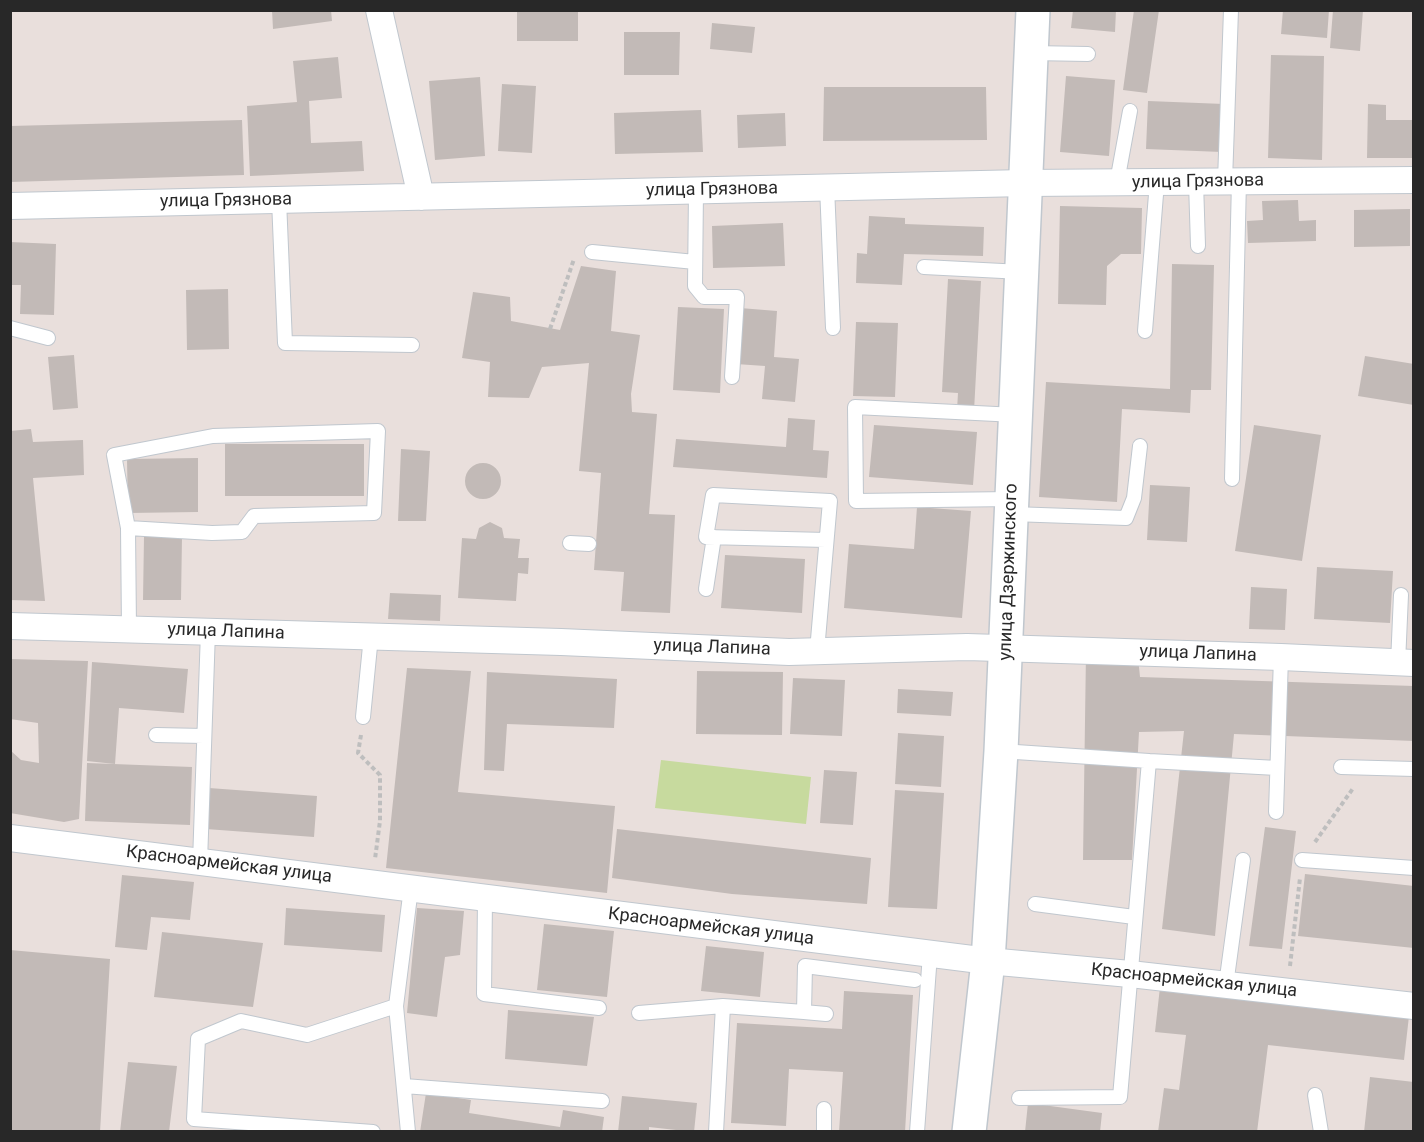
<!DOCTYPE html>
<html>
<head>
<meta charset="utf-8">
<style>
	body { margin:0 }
	#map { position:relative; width:1424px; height:1142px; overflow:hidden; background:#e9dfdc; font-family:Roboto,sans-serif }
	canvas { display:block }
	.frame { position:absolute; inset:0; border:12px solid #282828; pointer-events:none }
</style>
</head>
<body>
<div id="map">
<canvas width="1424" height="1142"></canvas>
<div class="frame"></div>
</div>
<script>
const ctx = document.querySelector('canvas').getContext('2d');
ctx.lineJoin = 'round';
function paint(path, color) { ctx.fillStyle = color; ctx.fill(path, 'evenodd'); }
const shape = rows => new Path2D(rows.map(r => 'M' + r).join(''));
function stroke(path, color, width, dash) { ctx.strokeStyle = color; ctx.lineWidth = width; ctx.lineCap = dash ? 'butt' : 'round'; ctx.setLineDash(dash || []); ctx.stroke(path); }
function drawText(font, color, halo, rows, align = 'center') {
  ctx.font = font + ' Roboto,sans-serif'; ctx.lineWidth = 4.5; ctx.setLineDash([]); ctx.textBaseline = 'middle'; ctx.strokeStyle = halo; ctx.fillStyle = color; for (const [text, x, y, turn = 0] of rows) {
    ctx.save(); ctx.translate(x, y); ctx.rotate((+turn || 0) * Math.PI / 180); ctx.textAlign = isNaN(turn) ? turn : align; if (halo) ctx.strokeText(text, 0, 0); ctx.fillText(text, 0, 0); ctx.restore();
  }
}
const green = shape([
	[661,760,811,777,806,824,655,808]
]);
const building = shape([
	[272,10,331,10,332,21,273,29],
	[517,10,578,10,578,41,517,41],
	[1073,10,1116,10,1115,32,1071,28],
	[1134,10,1159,10,1147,93,1123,90],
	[1283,10,1329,10,1327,38,1281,34],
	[1333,10,1363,10,1360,51,1330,48],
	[712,23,755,27,752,53,710,49],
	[624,32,680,32,679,75,624,75],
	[1271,55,1324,56,1322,160,1268,158],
	[338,57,342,98,309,101,311,143,362,141,364,171,250,176,247,106,297,102,293,61],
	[1066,76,1115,80,1109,156,1060,152],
	[480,77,485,156,435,160,429,81],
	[502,84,536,86,532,153,498,151],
	[824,87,986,87,987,140,823,141],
	[1148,101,1224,104,1222,152,1146,149],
	[1368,104,1386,105,1386,120,1414,120,1414,158,1367,158],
	[701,110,703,152,615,154,614,113],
	[785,113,786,146,738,148,737,115],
	[242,120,244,175,10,182,10,126],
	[1298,200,1299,221,1316,220,1316,241,1248,243,1247,221,1263,220,1262,201],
	[1060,206,1142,208,1141,254,1121,254,1107,266,1106,305,1058,304],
	[1410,209,1410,246,1354,247,1354,210],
	[869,216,905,218,905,224,984,227,983,256,904,254,902,285,856,283,857,253,867,254],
	[783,223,785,266,713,268,712,226],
	[10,242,56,244,54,315,20,314,21,285,10,285],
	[1172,264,1214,265,1211,390,1191,390,1190,413,1122,409,1117,502,1039,497,1046,382,1170,389],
	[581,266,616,271,611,331,640,335,631,394,632,412,657,414,649,514,675,515,670,613,621,611,624,572,594,570,601,473,579,471,589,363,542,367,529,398,488,397,490,362,462,358,473,292,510,297,511,321,560,330],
	[948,279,981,281,974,411,957,410,958,393,942,392],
	[228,289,229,349,187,350,186,290],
	[678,307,724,309,720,393,673,390],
	[740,308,777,311,774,357,799,359,795,402,762,399,765,366,736,364],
	[856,322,898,323,895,397,853,396],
	[74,355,78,408,53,410,48,357],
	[1365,356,1414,364,1414,405,1358,396],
	[788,418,815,420,813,450,829,451,827,478,673,467,676,439,786,447],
	[874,425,977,432,973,485,869,477],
	[1254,425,1321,435,1302,561,1235,551],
	[31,429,33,442,83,440,84,475,33,478,45,601,10,600,10,431],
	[225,444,364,444,364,496,225,496],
	[401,449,430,451,426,521,398,521],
	[198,458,198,512,128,513,127,459],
	'465 481a18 18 0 1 1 36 0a18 18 0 1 1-36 0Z',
	[1150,485,1190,487,1187,542,1147,540],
	[917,507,971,511,962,618,844,608,849,544,914,549],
	[490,522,502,528,504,538,520,539,518,558,529,558,528,574,518,573,516,601,458,598,462,538,476,539,479,528],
	[144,537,182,537,181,600,143,600],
	[725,555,805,559,802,613,721,608],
	[1317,567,1393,571,1390,623,1314,619],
	[1251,587,1287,589,1285,630,1249,629],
	[390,593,441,595,440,621,388,619],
	[1086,652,1138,657,1140,677,1414,686,1414,741,1234,734,1215,936,1162,929,1184,731,1139,732,1132,860,1083,860],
	[10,659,88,661,79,819,64,822,10,813,10,750,21,760,39,763,38,723,10,719],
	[92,662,188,669,184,713,119,708,115,764,87,761],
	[407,668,471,671,458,792,615,806,607,893,386,868],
	[697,671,783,672,782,735,696,734],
	[487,672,617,679,614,728,507,724,504,771,484,770],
	[793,678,845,680,842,736,790,734],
	[898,689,953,692,951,716,897,713],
	[898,733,944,736,941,787,895,784],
	[87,763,192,767,190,825,85,821],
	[824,770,857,772,853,825,820,823],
	[209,788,317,796,314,837,206,829],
	[895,790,944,793,937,909,888,907],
	[1265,827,1296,831,1282,949,1249,946],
	[617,829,871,858,867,904,732,894,612,878],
	[1305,874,1414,886,1414,948,1298,936],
	[122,875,194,882,190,920,151,917,147,950,115,947],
	[286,908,385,915,382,952,284,945],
	[417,908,464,911,460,955,445,957,437,1017,407,1013],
	[544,924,614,931,607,997,537,990],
	[162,932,263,943,253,1007,154,997],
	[706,946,764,952,760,997,701,991],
	[10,950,110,959,100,1132,10,1132],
	[1160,987,1409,1016,1404,1060,1268,1045,1257,1132,1158,1132,1164,1088,1179,1090,1186,1035,1155,1032],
	[844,991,913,995,905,1132,839,1132,843,1072,789,1069,786,1126,731,1123,737,1023,842,1029],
	[508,1010,594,1017,587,1066,505,1059],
	[128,1062,177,1066,169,1132,120,1132],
	[1370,1077,1414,1082,1414,1132,1364,1132],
	[426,1093,471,1100,469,1113,560,1127,563,1110,604,1117,602,1132,420,1132],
	[622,1096,697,1103,694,1132,649,1127,649,1132,618,1132],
	[1028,1103,1102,1113,1100,1132,1025,1132]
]);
const path = shape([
	[550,329,574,259],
	[361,735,358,753,380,775,380,821,375,859],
	[1315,842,1354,787],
	[1290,966,1300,878]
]);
const lane = shape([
	[1031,53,1088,54],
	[1225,181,1231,10],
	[1117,182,1130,111],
	[1196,182,1198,246],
	[827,187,833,328],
	[696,190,695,286,704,297,737,297,732,377],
	[279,200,285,343,412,345],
	[592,252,695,262],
	[924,267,1022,272],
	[10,328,48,338],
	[1145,331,1157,182],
	[1232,479,1239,181],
	[1012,499,856,501,855,407,1016,415],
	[1012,514,1126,518,1134,498,1140,446],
	[128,528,114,455,213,436,378,431,374,513,254,516,242,532,212,533,128,528,129,629],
	[570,543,589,544],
	[706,589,714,537],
	[817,651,830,501,713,495,706,537,826,540],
	[1398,663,1401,595],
	[363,717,371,636],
	[156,735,204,736],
	[1001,751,1149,761,1120,1097,1019,1098],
	[1149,761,1277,768],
	[1341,767,1414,769],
	[1276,812,1281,657],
	[1302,860,1414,868],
	[200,862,208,631],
	[485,898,484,994,599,1008],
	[1035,904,1134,917],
	[1226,985,1243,860],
	[804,1012,826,1014],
	[639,1013,723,1006],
	[404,1086,602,1101],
	[1315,1095,1321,1132],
	[824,1109,824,1132],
	[373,1132,194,1119,198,1039,241,1021,307,1035,396,1006],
	[408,1132,396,1006,411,888],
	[716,1132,723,1006,804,1012,805,966,915,980],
	[917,1132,930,954]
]);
const street = shape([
	[379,10,421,197],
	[10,206,1025,183,1414,180],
	[10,626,561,642,789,652,967,647,1281,657,1414,663],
	[10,838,988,961,1130,974,1414,1006]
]);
const secondary = shape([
	[969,1132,988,961,1001,751,1033,10]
]);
const streetNames = [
	["улица Грязнова",1198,182,-1],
	["улица Грязнова",712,190,-1],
	["улица Грязнова",226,201,-1],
	["улица Дзержинского",1009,572,-88],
	["улица Лапина",226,632,2],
	["улица Лапина",712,648,2],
	["улица Лапина",1198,654,2],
	["Красноармейская улица",229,865,7],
	["Красноармейская улица",711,927,7],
	["Красноармейская улица",1194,981,6]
];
paint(green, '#c7da9e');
paint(building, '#c2bab7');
stroke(lane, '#c0c7ce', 16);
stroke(street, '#c0c7ce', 28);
stroke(secondary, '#c0c7ce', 36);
stroke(path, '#bebebe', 4, [4.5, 3]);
stroke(lane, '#fff', 14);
stroke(street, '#fff', 26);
stroke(secondary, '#fff', 33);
drawText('18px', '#282828', '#fff', streetNames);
</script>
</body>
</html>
